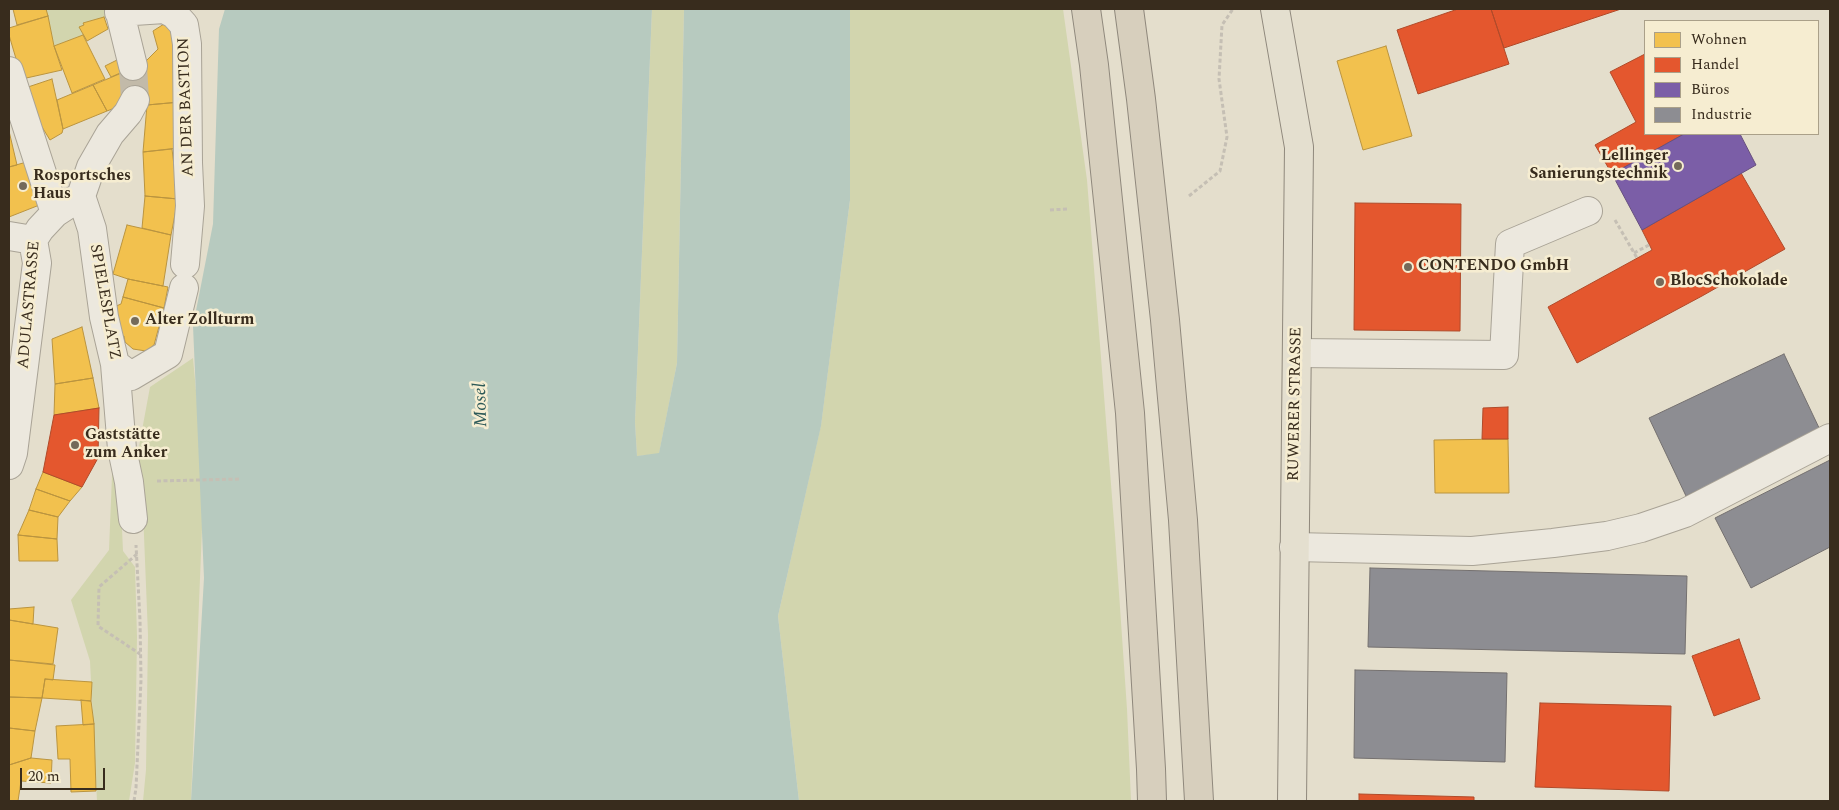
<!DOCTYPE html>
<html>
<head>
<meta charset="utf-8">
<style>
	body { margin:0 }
	#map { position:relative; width:1839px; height:810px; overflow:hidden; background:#e4decc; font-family:Spectral,serif }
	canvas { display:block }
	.frame { position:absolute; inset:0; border:10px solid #382c1d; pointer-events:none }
	.legend { position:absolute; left:1644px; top:20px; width:175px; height:115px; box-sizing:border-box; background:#f6edd1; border:1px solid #aaa089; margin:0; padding:6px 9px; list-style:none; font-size:15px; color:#382c1d }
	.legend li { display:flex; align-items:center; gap:10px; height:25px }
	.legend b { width:25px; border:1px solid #aaa089 }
	.scale { position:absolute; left:20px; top:768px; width:85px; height:22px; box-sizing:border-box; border:2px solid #382c1d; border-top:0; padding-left:6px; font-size:15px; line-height:18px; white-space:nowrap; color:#382c1d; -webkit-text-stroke:4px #f6edd1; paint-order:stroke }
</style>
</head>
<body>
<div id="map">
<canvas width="1839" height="810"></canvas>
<div class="frame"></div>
<ul class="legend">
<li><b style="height:14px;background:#f2c14e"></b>Wohnen</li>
<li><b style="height:14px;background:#e4572e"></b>Handel</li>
<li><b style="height:14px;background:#7b5ea7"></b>Büros</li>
<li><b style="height:14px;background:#8d8d92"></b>Industrie</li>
</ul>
<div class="scale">20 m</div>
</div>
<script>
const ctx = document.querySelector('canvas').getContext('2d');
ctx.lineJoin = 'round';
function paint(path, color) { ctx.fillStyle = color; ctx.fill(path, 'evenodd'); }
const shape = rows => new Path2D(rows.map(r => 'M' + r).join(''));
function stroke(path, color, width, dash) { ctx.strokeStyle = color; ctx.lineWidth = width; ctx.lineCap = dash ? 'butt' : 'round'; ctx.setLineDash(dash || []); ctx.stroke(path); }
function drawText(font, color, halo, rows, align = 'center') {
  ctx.font = font + ' Spectral,serif'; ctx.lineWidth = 5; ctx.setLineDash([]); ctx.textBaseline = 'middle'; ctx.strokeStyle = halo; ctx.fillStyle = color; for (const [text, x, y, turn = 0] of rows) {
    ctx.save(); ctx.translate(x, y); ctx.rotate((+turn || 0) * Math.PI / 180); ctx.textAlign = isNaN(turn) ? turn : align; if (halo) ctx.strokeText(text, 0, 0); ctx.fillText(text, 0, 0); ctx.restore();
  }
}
const green = shape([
	[45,9,109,9,110,16,84,23,84,25,80,27,83,35,54,46],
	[652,9,684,9,677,363,659,454,637,456,635,422],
	[850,9,1063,9,1087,180,1115,535,1127,709,1131,801,799,801,778,616,821,425,850,200],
	[193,358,204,479,191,801,143,801,146,770,148,635,143,511,138,452,150,387],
	[113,451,127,524,122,529,123,551,135,567,137,637,135,763,129,801,97,801,90,661,71,600,109,550]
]);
const water = shape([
	[225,9,652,9,635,422,637,456,659,453,677,363,684,9,850,9,850,200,821,426,778,616,799,801,191,801,204,578,193,326,213,224,219,29]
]);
const homes = shape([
	[13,9,46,9,48,16,17,25,13,9],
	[48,16,54,46,62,70,22,79,9,35,9,28,48,16],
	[104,17,108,29,87,41,79,27,84,25,83,23,104,17],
	[164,24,175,26,180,102,147,105,143,64,158,49,153,31,164,24],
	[83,35,105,79,72,93,54,46,83,35],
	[1386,46,1412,136,1363,150,1337,61,1386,46],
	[123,57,127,70,111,77,105,66,123,57],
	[143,64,146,96,107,111,93,85,143,64],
	[52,79,63,129,62,133,50,140,34,114,25,88,52,79],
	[93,85,107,111,63,129,57,100,93,85],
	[180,102,178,148,143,152,147,105,180,102],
	[9,131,17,165,9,167,9,131],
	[172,149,178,199,145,196,143,152,172,149],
	[30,161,42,204,9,217,9,167,30,161],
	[145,196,178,199,171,235,142,228,145,196],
	[127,225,171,235,163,286,128,279,113,274,127,225],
	[128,279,168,287,164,308,123,297,128,279],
	[123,297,164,308,154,345,146,351,133,349,125,342,124,336,111,338,109,309,121,304,123,297],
	[82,327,93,378,55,384,52,339,82,327],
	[93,378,99,408,54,415,55,384,93,378],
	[1508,439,1509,493,1435,493,1434,440,1508,439],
	[43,472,82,487,70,501,36,489,43,472],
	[36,489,70,501,58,517,29,510,36,489],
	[29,510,58,517,57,539,18,535,29,510],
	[18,535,57,539,58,561,19,561,18,535],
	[34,607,33,624,9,620,9,609,34,607],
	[9,620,58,628,53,664,9,660,9,620],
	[9,660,55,665,53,680,45,679,42,698,9,697,9,660],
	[45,679,92,682,91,701,42,698,45,679],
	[9,697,42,698,35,731,9,728,9,697],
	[81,700,91,701,94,724,83,725,81,700],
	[94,724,96,791,71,792,70,759,58,759,56,726,94,724],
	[9,728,35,731,31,758,9,765,9,728],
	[31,758,52,760,51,783,21,781,18,801,9,801,9,765,31,758]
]);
const shops = shape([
	[1458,9,1491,9,1509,64,1418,94,1397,30,1458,9],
	[1491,9,1621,9,1504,48,1491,9],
	[1645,54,1645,134,1684,134,1612,174,1595,145,1636,122,1610,72,1645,54],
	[1741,173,1785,249,1702,296,1577,363,1548,307,1652,250,1642,230,1741,173],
	[1355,203,1461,204,1460,331,1354,330,1355,203],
	[1508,407,1508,439,1482,439,1483,408,1508,407],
	[99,408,98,458,82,487,43,472,54,415,99,408],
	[1739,639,1760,699,1714,716,1692,656,1739,639],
	[1540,703,1671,706,1669,791,1535,787,1540,703],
	[1359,794,1474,797,1474,801,1359,801,1359,794]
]);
const offices = shape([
	[1684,134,1740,134,1756,165,1642,230,1612,174,1684,134]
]);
const industry = shape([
	[1784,354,1821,432,1686,496,1649,418,1784,354],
	[1830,460,1830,547,1751,588,1715,518,1830,460],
	[1370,568,1687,576,1685,654,1368,647,1370,568],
	[1355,670,1507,673,1505,762,1354,758,1355,670]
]);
const minorTunnel = shape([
	[133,66,135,100]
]);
const path = shape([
	[1189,196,1220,171,1227,137,1219,79,1222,25,1233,9],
	[1050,210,1067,209],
	[1615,220,1637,258],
	[1634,253,1649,245],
	[157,481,241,479],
	[137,554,99,587,98,626,140,654],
	[134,801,136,788,141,680,140,620,136,545]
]);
const minor = shape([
	[119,9,133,66],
	[119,12,164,9,174,14,184,25,187,44,188,163,190,206,185,264],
	[9,71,55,213],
	[9,236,33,240],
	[1297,353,1504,355,1510,244,1588,211],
	[115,364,131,376,168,354,184,288],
	[9,465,13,453,37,263,33,240,40,229,55,213,81,196],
	[133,519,129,482,122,449,115,364,104,317,92,229,81,196,91,167,110,134,128,113,135,100],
	[1294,547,1472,551,1553,543,1607,536,1641,528,1685,513,1830,438]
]);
const major = shape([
	[1275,9,1299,147,1292,801]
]);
const highway = shape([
	[1086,9,1094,65,1130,413,1151,769,1152,801],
	[1129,9,1141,99,1165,320,1183,520,1199,801]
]);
const markers = [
	[1678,166,5,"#746a5a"],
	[23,186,5,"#746a5a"],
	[1408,267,5,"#746a5a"],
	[1660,282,5,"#746a5a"],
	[135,321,5,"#746a5a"],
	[75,445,5,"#746a5a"]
];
const streetNames = [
	["AN DER BASTION",187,107,-92],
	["SPIELESPLATZ",104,302,80],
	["ADULASTRASSE",30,305,-85],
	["RUWERER STRASSE",1296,404,-89]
];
const poiNames = [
	["Lellinger",1668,157,"right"],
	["Sanierungstechnik",1668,175,"right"],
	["Rosportsches",33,177],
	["Haus",33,195],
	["CONTENDO GmbH",1418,267],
	["BlocSchokolade",1670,282],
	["Alter Zollturm",145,321],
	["Gaststätte",85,436],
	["zum Anker",85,454]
];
const waterNames = [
	["Mosel",482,405,-92]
];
paint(green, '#d2d5ae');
paint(water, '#b7cabf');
paint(homes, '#f2c14e');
stroke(homes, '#ba943f', 1);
paint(shops, '#e4572e');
stroke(shops, '#b04a29', 1);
paint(offices, '#7b5ea7');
stroke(offices, '#674f7e', 1);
paint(industry, '#8d8d92');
stroke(industry, '#74706f', 1);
stroke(minorTunnel, '#c2baa9', 28, [28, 14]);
stroke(minor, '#a9a396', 30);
stroke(major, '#8f887c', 30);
stroke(highway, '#8f887c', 30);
stroke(path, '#c5bfb4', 3, [4, 2.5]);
stroke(minor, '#ece8de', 28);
stroke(major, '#e4dfcf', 28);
stroke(highway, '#d7cfbd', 28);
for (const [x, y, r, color] of markers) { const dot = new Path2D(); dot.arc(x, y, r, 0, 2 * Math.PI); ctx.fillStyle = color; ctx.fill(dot); stroke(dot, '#f6edd1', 2); }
drawText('16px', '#382c1d', '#f6edd1', streetNames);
drawText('bold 16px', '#382c1d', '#f6edd1', poiNames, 'left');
drawText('italic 18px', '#2c5958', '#f6edd1', waterNames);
</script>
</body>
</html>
